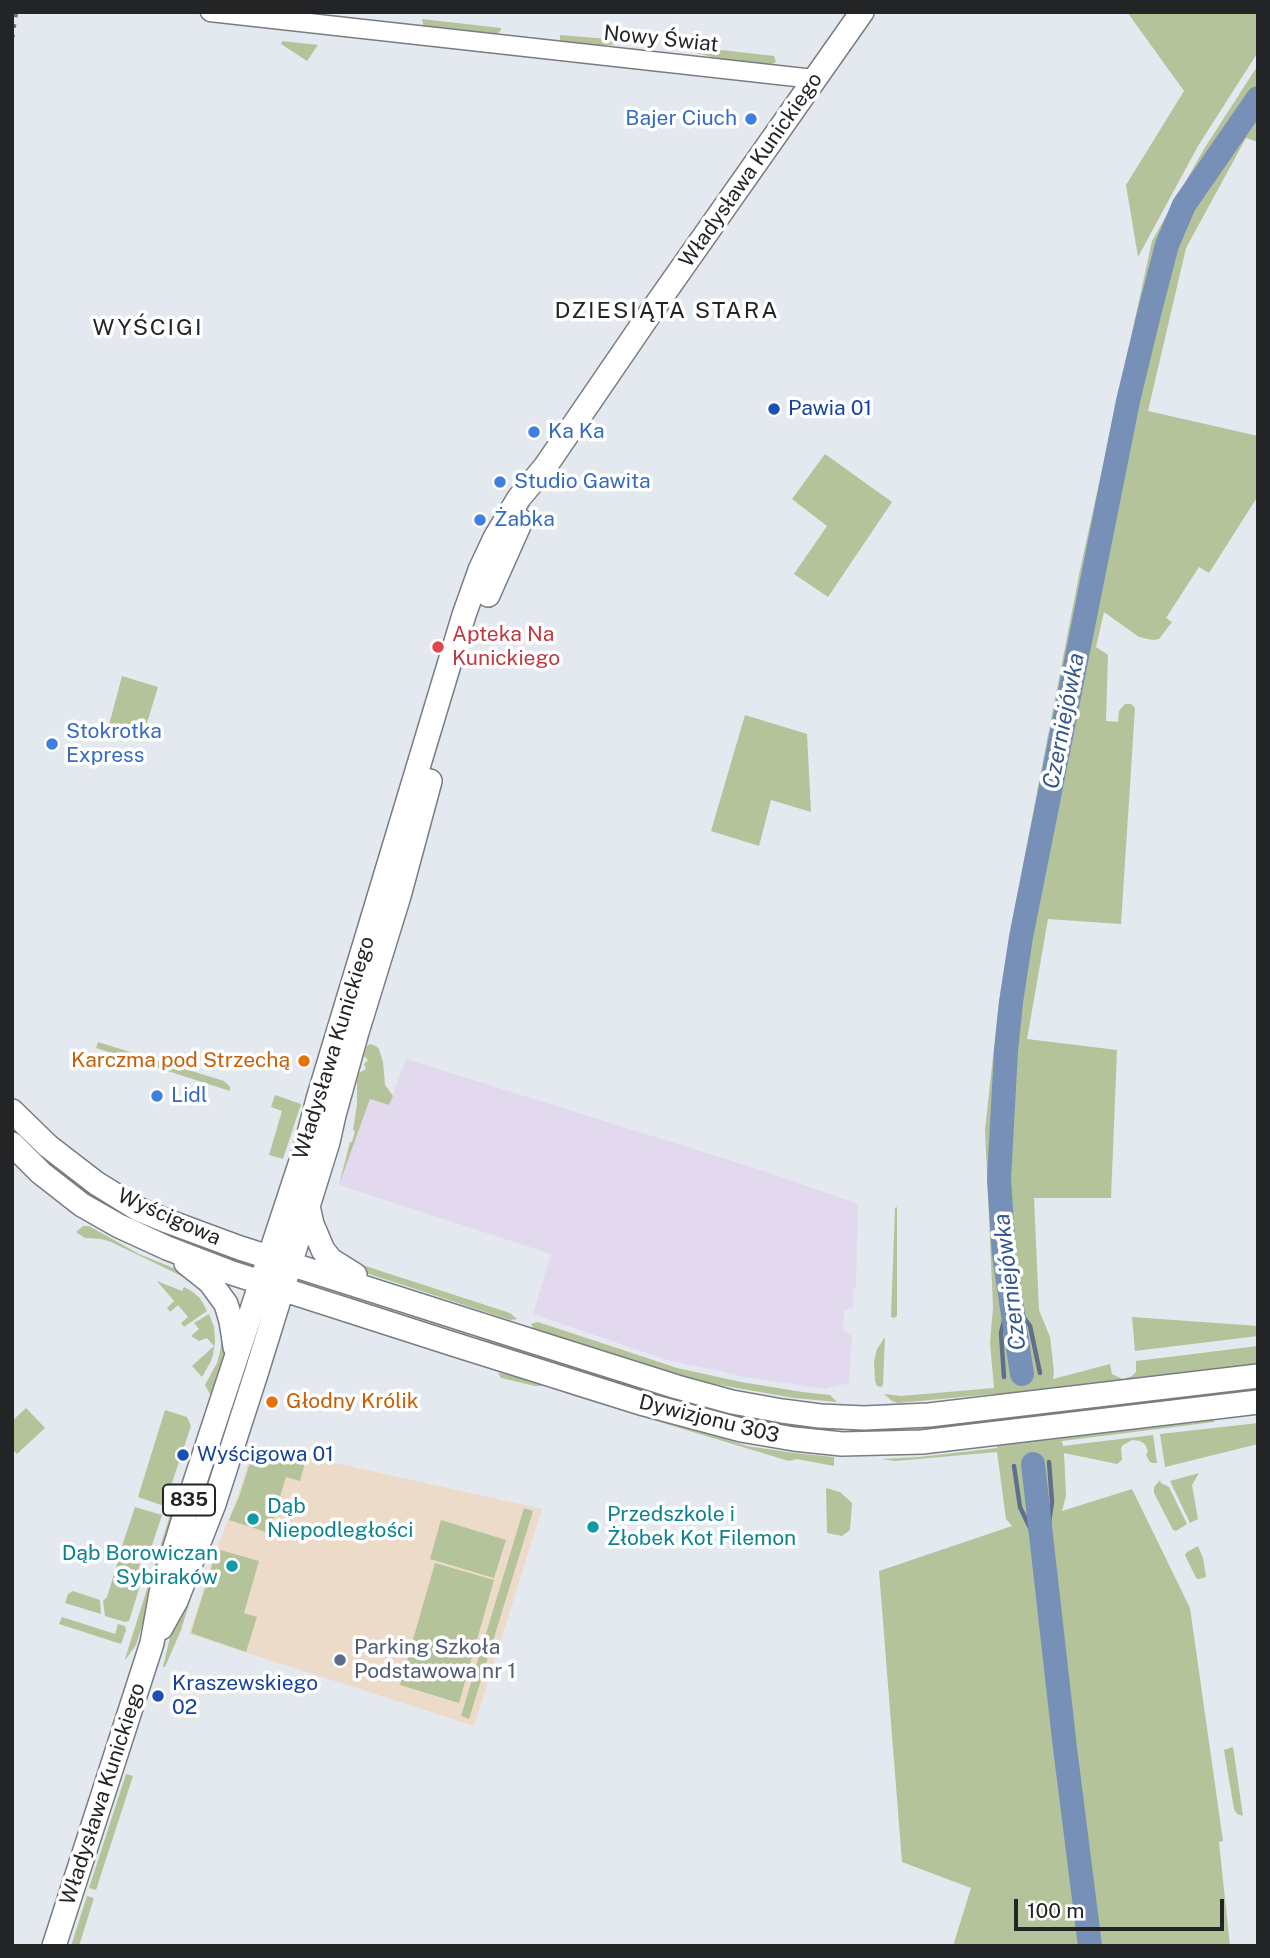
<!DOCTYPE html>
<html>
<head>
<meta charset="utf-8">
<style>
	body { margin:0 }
	#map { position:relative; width:1270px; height:1958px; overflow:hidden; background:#e3e9ef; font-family:"Public Sans",sans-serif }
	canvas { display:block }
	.frame { position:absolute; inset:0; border:14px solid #222426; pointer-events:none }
	.scale { position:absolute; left:1014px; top:1899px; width:210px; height:32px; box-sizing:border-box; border:4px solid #222426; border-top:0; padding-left:9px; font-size:21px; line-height:24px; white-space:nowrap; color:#222426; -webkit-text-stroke:5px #fff; paint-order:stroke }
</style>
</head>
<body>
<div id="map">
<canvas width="1270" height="1958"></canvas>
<div class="frame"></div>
<div class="scale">100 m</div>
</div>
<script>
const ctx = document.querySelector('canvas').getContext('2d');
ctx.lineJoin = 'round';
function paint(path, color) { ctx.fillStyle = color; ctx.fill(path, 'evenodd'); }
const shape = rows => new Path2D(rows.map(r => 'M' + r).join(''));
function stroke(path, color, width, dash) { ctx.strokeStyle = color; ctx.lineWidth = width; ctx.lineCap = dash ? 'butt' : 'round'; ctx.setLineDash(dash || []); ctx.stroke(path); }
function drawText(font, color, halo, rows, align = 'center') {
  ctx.font = font + ' "Public Sans",sans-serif'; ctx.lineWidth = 7; ctx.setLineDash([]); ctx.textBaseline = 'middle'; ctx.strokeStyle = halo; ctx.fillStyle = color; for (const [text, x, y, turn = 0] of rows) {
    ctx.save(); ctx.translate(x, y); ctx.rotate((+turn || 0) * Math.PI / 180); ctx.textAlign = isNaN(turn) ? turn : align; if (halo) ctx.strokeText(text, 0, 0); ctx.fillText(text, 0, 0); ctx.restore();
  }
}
const industrial = shape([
	[406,1059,767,1172,858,1204,856,1288,853,1289,853,1308,845,1310,843,1323,843,1329,852,1336,849,1383,825,1389,746,1377,667,1360,533,1314,551,1254,339,1185,370,1099,389,1105]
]);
const education = shape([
	[254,1445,542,1509,474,1726,189,1634,217,1548,237,1498]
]);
const green = shape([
	[1127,12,1258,12,1258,52,1198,146,1138,257,1126,185,1184,91],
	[422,19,501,28,501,30,497,34,492,34,426,27,423,25],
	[560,35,632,41,631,43,596,46,563,42,560,41],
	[282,41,318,45,307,61,281,44],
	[686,46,774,56,776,62,770,65,720,59,685,50],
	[1258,65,1258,142,1246,138,1186,248,1148,411,1258,436,1258,496,1209,573,1199,567,1166,618,1172,622,1159,639,1153,640,1139,637,1104,612,1096,647,1108,655,1106,721,1118,722,1119,711,1125,704,1131,704,1135,708,1121,924,1048,919,1027,1039,1117,1050,1111,1198,1034,1198,1039,1310,1050,1337,1054,1371,1053,1379,1110,1364,1112,1374,1123,1379,1132,1376,1136,1372,1136,1361,1258,1346,1258,1394,1061,1437,1214,1418,1214,1422,1062,1441,1063,1446,1153,1435,1157,1463,1152,1463,1149,1461,1146,1454,1148,1452,1145,1444,1140,1441,1132,1440,1123,1445,1121,1448,1122,1460,1117,1464,1064,1453,1066,1496,1062,1511,1132,1489,1190,1608,1223,1841,1219,1842,1230,1946,953,1946,971,1888,902,1862,879,1571,1012,1526,1006,1519,997,1452,895,1461,882,1459,919,1457,997,1448,996,1427,849,1436,849,1425,995,1416,994,1394,898,1403,892,1401,884,1394,901,1396,994,1388,990,1343,993,1307,985,1130,999,1002,1013,916,1080,570,1152,241,1204,149],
	[825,454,892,502,828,597,794,574,827,526,792,499],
	[122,676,158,687,142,739,108,729],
	[745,715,807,734,811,812,771,800,759,846,711,831],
	[98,1042,224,1081,230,1087,230,1091,96,1048],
	[370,1044,376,1046,379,1049,383,1062,385,1085,393,1096,389,1105,370,1099,339,1185,350,1142,352,1142,355,1131,353,1130,357,1104,357,1081,359,1073,366,1069,364,1064,368,1060,364,1056,367,1046],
	[275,1095,301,1104,283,1159,269,1155,282,1111,271,1107],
	[897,1207,897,1316,894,1318,891,1317,895,1208],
	[83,1226,89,1226,139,1254,193,1276,194,1282,111,1242,101,1239,85,1238,76,1232],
	[347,1260,510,1313,517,1319,510,1320,354,1269],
	[157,1281,182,1291,184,1287,190,1290,200,1298,207,1311,184,1327,181,1323,188,1317,178,1305,170,1312,167,1308,174,1301],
	[209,1314,214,1327,215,1341,213,1355,211,1361,202,1377,192,1366,214,1346,207,1338,199,1341,191,1336,199,1329,194,1323],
	[219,1315,228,1357,211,1396,205,1385,217,1363,220,1352,222,1335,218,1318],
	[1132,1317,1258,1326,1258,1336,1135,1351],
	[538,1322,677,1368,741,1382,802,1392,830,1395,837,1402,794,1398,674,1377,535,1331,531,1324],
	[885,1337,883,1385,881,1387,877,1386,875,1381,874,1361,877,1349],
	[480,1339,836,1424,835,1435,722,1419,479,1343],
	[498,1373,525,1375,747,1446,794,1453,834,1457,834,1466,797,1459,789,1461,577,1397,546,1386,535,1386,501,1378],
	[26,1408,45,1428,17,1454,12,1449,12,1421],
	[165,1410,187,1417,191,1426,183,1450,180,1449,178,1457,180,1459,164,1506,138,1497],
	[1258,1423,1258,1444,1165,1467,1160,1434],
	[255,1447,306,1459,300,1481,286,1477,269,1533,229,1520,239,1497],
	[1199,1473,1192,1485,1198,1519,1190,1523,1170,1481],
	[1160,1480,1161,1483,1169,1487,1187,1524,1176,1531,1173,1530,1154,1493,1154,1487],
	[826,1488,840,1492,852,1503,850,1530,842,1536,827,1533],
	[135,1507,162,1515,148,1557,121,1549],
	[524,1508,533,1511,469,1719,461,1716],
	[172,1509,176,1510,174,1525,136,1645,126,1659,125,1659],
	[441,1520,506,1540,494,1578,430,1559],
	[1198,1546,1203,1558,1206,1577,1199,1579,1196,1578,1185,1555,1187,1552],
	[217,1549,259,1561,244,1613,257,1617,246,1652,191,1633],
	[205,1553,181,1630,165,1667,163,1667,171,1633],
	[119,1558,146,1566,129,1621,125,1622,105,1616,103,1601,107,1597],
	[435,1563,494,1580,459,1703,400,1685],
	[73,1591,100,1600,101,1614,65,1603,68,1594],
	[62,1617,115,1634,118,1624,125,1626,126,1630,121,1644,59,1624],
	[1233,1747,1243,1816,1237,1814,1234,1809,1224,1750],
	[126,1774,133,1776,96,1890,89,1888],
	[87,1896,94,1898,79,1946,71,1946]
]);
const stream = shape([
	[1010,1299,1030,1326,1040,1373],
	[1004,1377,1001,1333,1009,1300],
	[1014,1466,1020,1507,1044,1557],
	[1044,1557,1052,1502,1049,1462]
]);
const river = shape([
	[1022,1374,1004,1255,999,1179,1006,1051,1011,1002,1021,937,1128,401,1149,314,1167,245,1184,205,1258,98],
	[1033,1464,1065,1748,1090,1946]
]);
const minor = shape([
	[210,12,814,79]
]);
const major = shape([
	[488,595,521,521],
	[12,1111,48,1146,96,1183,138,1209,167,1221,240,1248,519,1337,677,1387,732,1402,782,1411,820,1416,864,1418,929,1415,1258,1376],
	[12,1144,41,1173,82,1205,119,1226,167,1248,232,1273,453,1344,644,1404,741,1430,794,1439,842,1444,922,1442,1258,1402],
	[308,1206,312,1224,323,1250,331,1260,355,1275],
	[186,1263,210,1282,226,1304,231,1321,235,1347],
	[161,1628,176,1601,214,1504,256,1374,328,1142,334,1115,357,1032,399,896,430,781],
	[54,1946,152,1643,161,1593,194,1485,305,1149,318,1099,464,615,480,570,495,538,519,498,545,467,651,312,862,12]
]);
const rail = shape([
	[12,38,16,12]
]);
const markers = [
	[751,119,7,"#3f7fe0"],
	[774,409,7,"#1a4fb4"],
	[534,432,7,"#3f7fe0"],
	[500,482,7,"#3f7fe0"],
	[480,520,7,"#3f7fe0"],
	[438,647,7,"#e0444e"],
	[52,744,7,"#3f7fe0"],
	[304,1061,7,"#e8710a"],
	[157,1096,7,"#3f7fe0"],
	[272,1402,7,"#e8710a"],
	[183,1455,7,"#1a4fb4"],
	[253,1519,7,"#0f9aa8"],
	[593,1527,7,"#0f9aa8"],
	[232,1566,7,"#0f9aa8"],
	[340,1660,7,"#5c6f8a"],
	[158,1696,7,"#1a4fb4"]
];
const shields = [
	[189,1500,52]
];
const shieldNames = [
	["835",189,1500]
];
const streetNames = [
	["Nowy Świat",661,39,6],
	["Władysława Kunickiego",751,170,-55],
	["Władysława Kunickiego",334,1048,-73],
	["Wyścigowa",169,1217,24],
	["Dywizjonu 303",709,1419,14],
	["Władysława Kunickiego",103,1794,-72]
];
const shopNames = [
	["Bajer Ciuch",737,119,"right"],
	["Ka Ka",548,432],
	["Studio Gawita",514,482],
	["Żabka",494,520],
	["Stokrotka",66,732],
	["Express",66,756],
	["Lidl",171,1096]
];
const transitNames = [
	["Pawia 01",788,409],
	["Wyścigowa 01",197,1455],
	["Kraszewskiego",172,1684],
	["02",172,1708]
];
const healthNames = [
	["Apteka Na",452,635],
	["Kunickiego",452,659]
];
const foodNames = [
	["Karczma pod Strzechą",290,1061],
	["Głodny Królik",286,1402,"left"]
];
const cultureNames = [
	["Dąb",267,1507],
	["Niepodległości",267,1531],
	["Przedszkole i",607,1515],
	["Żłobek Kot Filemon",607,1539],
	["Dąb Borowiczan",218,1554,"right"],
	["Sybiraków",218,1578,"right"]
];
const serviceNames = [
	["Parking Szkoła",354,1648],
	["Podstawowa nr 1",354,1672]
];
const neighbourhoodNames = [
	["DZIESIĄTA STARA",667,311],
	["WYŚCIGI",148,328]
];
const waterNames = [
	["Czerniejówka",1064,721,-79],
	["Czerniejówka",1010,1282,-97]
];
paint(industrial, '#e3d9ee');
paint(education, '#eddbca');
paint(green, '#b4c399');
stroke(stream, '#5e708c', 4.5);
stroke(river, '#7790b8', 24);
stroke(minor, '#787d83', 21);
stroke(major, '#787d83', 26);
stroke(minor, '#fff', 18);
stroke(major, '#fff', 23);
stroke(rail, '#6f7276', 4.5, [3.5, 7]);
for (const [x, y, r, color] of markers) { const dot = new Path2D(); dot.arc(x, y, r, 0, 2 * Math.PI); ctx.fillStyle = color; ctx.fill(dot); stroke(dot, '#fff', 2.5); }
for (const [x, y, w] of shields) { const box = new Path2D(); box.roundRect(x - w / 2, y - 15.5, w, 31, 5); ctx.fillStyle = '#fff'; ctx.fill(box); stroke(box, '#222426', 2); }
drawText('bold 19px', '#222426', null, shieldNames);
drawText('21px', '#222426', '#fff', streetNames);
drawText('21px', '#366cbe', '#fff', shopNames, 'left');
drawText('21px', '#164399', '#fff', transitNames, 'left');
drawText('21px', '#be3a42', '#fff', healthNames, 'left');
drawText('21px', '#c56008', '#fff', foodNames, 'right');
drawText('21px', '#0d838f', '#fff', cultureNames, 'left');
drawText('21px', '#4e5e75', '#fff', serviceNames, 'left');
ctx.letterSpacing = '2px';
drawText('23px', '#222426', '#fff', neighbourhoodNames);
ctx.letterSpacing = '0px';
drawText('italic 23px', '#34578c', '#fff', waterNames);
</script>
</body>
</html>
